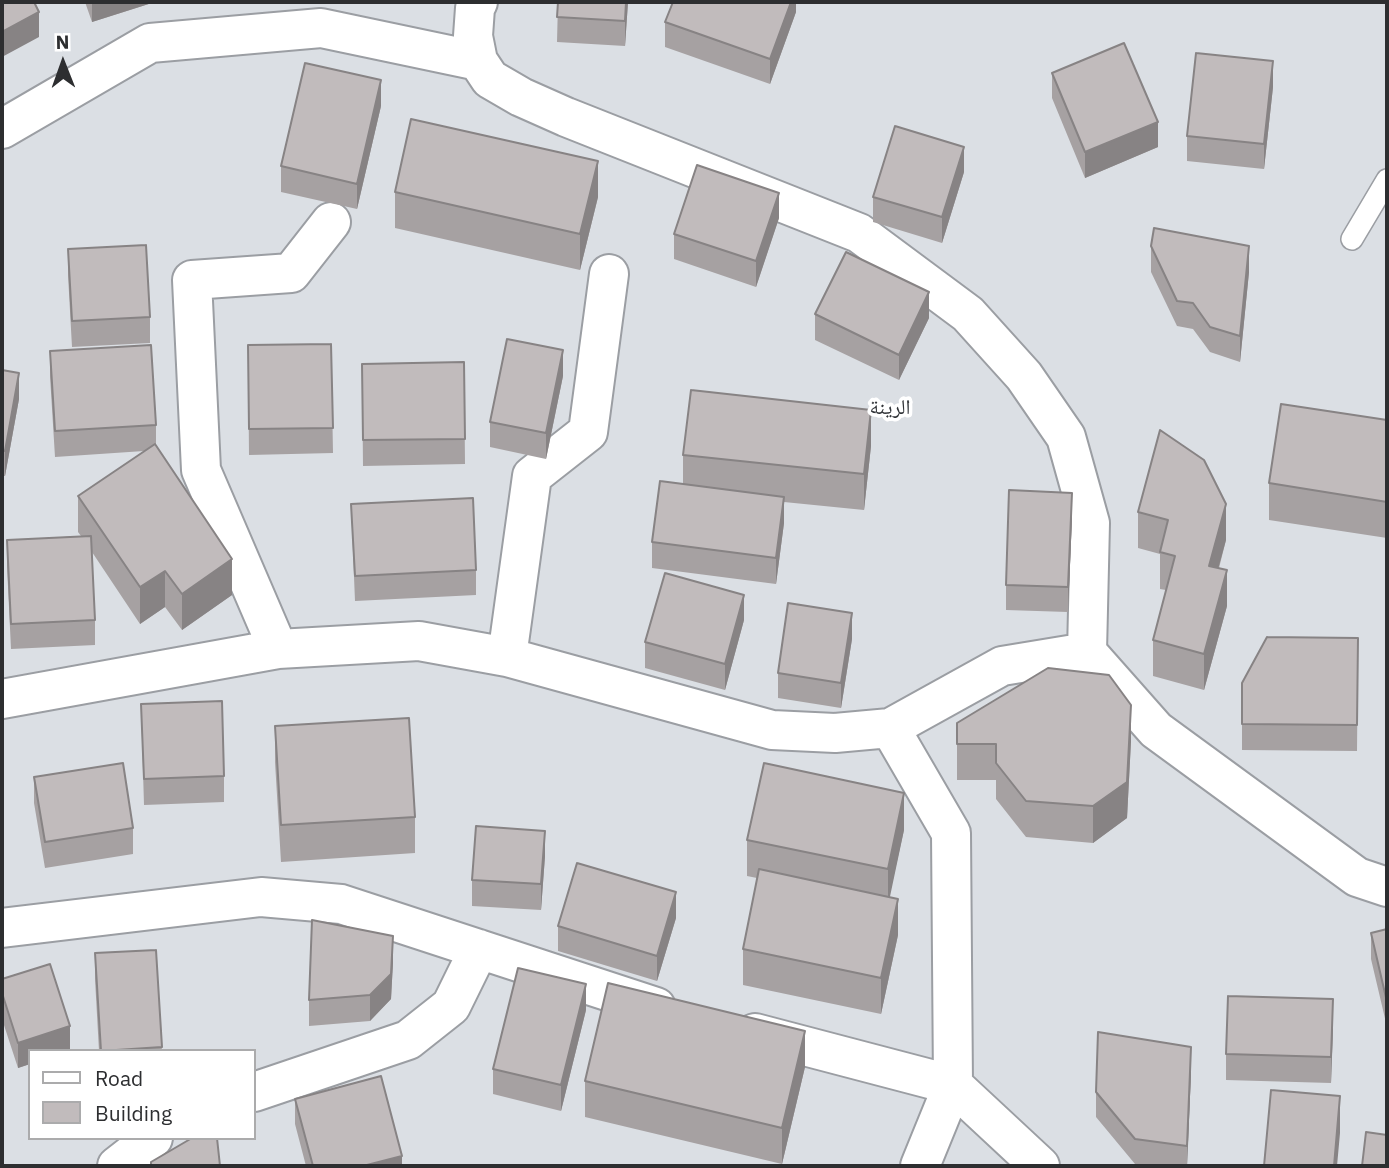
<!DOCTYPE html>
<html>
<head>
<meta charset="utf-8">
<style>
	body { margin:0 }
	#map { position:relative; width:1389px; height:1168px; overflow:hidden; background:#dbdfe4; font-family:"IBM Plex Sans",sans-serif }
	canvas { display:block }
	.frame { position:absolute; inset:0; border:4px solid #2d2e30; pointer-events:none }
	.legend { position:absolute; left:28px; top:1049px; width:228px; height:91px; box-sizing:border-box; background:#fff; border:2px solid #ababac; margin:0; padding:9px 12px; list-style:none; font-size:21px; color:#2d2e30 }
	.legend li { display:flex; align-items:center; gap:14px; height:35px }
	.legend b { width:35px; border:2px solid #ababac }
	.north { position:absolute; left:28px; top:28px; width:70px; height:70px; -webkit-text-stroke:5px #fff; paint-order:stroke; rotate:359deg; font-size:19px; font-weight:700; line-height:28px; text-align:center; color:#2d2e30 }
	.north::after { content:''; display:block; margin:auto; width:24px; height:32px; background:#2d2e30; clip-path:polygon(50% 0,100% 100%,50% 72%,0 100%) }
</style>
</head>
<body>
<div id="map">
<canvas width="1389" height="1168"></canvas>
<div class="frame"></div>
<ul class="legend">
<li><b style="height:9px;background:#fff"></b>Road</li>
<li><b style="height:19px;background:#c1bbbc"></b>Building</li>
</ul>
<div class="north">N</div>
</div>
<script>
const ctx = document.querySelector('canvas').getContext('2d');
ctx.lineJoin = 'round';
const shape = rows => new Path2D(rows.map(r => 'M' + r).join(''));
function stroke(path, color, width, dash) { ctx.strokeStyle = color; ctx.lineWidth = width; ctx.lineCap = dash ? 'butt' : 'round'; ctx.setLineDash(dash || []); ctx.stroke(path); }
function paint(path, color) { ctx.fillStyle = color; ctx.fill(path, 'evenodd'); }
function drawText(font, color, halo, rows, align = 'center') {
  ctx.font = font + ' "IBM Plex Sans","Noto Naskh Arabic",sans-serif'; ctx.lineWidth = 7; ctx.setLineDash([]); ctx.textBaseline = 'middle'; ctx.strokeStyle = halo; ctx.fillStyle = color; for (const [text, x, y, turn = 0] of rows) {
    ctx.save(); ctx.translate(x, y); ctx.rotate((+turn || 0) * Math.PI / 180); ctx.textAlign = isNaN(turn) ? turn : align; if (halo) ctx.strokeText(text, 0, 0); ctx.fillText(text, 0, 0); ctx.restore();
  }
}
const service = shape([
	[1352,239,1387,180]
]);
const minor = shape([
	[2,129,150,43,321,28,478,61],
	[278,649,201,470,192,280,291,273,331,222],
	[1087,652,1156,730,1357,877,1387,887],
	[507,657,532,476,588,432,609,274],
	[2,699,278,649,419,641,507,657,772,730,835,733,890,728,1002,666,1087,652,1090,523,1066,437,1024,376,968,314,859,233,566,117,521,97,490,79,478,61,473,36,475,8,478,2],
	[890,728,951,833,953,1085,920,1166],
	[2,928,261,897,341,904,656,1007],
	[755,1033,953,1085,1040,1166],
	[254,1092,408,1040,451,1006,479,949],
	[117,1166,153,1138]
]);
const wall = shape([
	[85,2,155,2,92,22],
	[558,2,628,2,625,46,557,42],
	[796,2,796,12,770,84,665,47,665,22],
	[1052,73,1158,147,1085,178,1052,98],
	[1273,87,1264,169,1187,161,1187,136],
	[381,106,357,209,281,192,281,166],
	[964,172,942,243,873,222,873,197],
	[395,192,598,197,580,270,395,228],
	[779,218,756,287,674,259,674,234],
	[1151,246,1249,272,1240,362,1210,352,1193,329,1177,326,1151,272],
	[68,249,150,317,150,343,72,347,68,275],
	[815,314,929,318,899,380,815,340],
	[331,344,333,453,249,455,248,345],
	[50,351,156,425,156,445,232,595,182,630,165,607,140,624,92,552,95,620,95,645,11,649,7,566,7,540,81,536,78,532,78,496,144,451,55,457,50,376],
	[464,362,465,464,363,466,362,364],
	[2,370,19,399,5,476,2,476],
	[563,376,546,459,490,447,490,422],
	[1387,420,1387,538,1269,520,1269,483],
	[1160,430,1226,540,1219,568,1227,606,1204,690,1153,676,1153,640,1166,590,1160,589,1160,554,1138,548,1138,512],
	[871,446,864,510,784,502,784,523,776,584,652,568,652,542,683,484,683,455],
	[351,504,476,570,476,595,355,601],
	[1072,518,1068,612,1006,610,1006,585],
	[744,620,725,690,645,668,645,642],
	[1358,638,1357,751,1242,750,1242,683],
	[852,639,841,708,778,698,778,673],
	[141,704,224,776,224,802,144,805],
	[957,723,1131,741,1127,818,1093,843,1026,837,996,799,996,780,957,780],
	[275,726,415,817,415,853,281,862,275,762],
	[34,777,133,828,133,854,45,868,34,803],
	[904,830,889,897,898,935,881,1014,743,985,743,949,757,878,747,876,747,840],
	[545,856,541,910,472,906,472,880],
	[676,918,657,981,558,951,558,926],
	[1387,929,1387,1027,1371,959,1371,933],
	[156,950,162,1051,99,1051,95,979,95,953],
	[393,962,391,999,370,1021,309,1026,309,1000],
	[2,979,70,1051,30,1051,30,1064,18,1068,2,1019],
	[586,1010,561,1111,493,1094,493,1069],
	[1333,1025,1331,1083,1226,1080,1226,1054],
	[805,1067,782,1164,585,1117,585,1081],
	[1191,1073,1187,1166,1151,1166,1135,1164,1096,1117,1096,1092],
	[295,1099,402,1166,306,1166,295,1124]
]);
const shadedWall = shape([
	[92,2,155,2,92,22],
	[626,2,628,2,625,46,625,21],
	[791,2,796,2,796,12,770,84,770,59],
	[39,12,39,37,2,57,2,32],
	[1273,61,1273,87,1264,169,1264,144],
	[381,80,381,106,357,209,357,184],
	[1158,122,1158,147,1085,178,1085,152],
	[964,147,964,172,942,243,942,217],
	[598,161,598,197,580,270,580,234],
	[779,193,779,218,756,287,756,261],
	[1249,246,1249,272,1240,362,1240,336],
	[929,292,929,318,899,380,899,355],
	[563,350,563,376,546,459,546,433],
	[19,373,19,399,5,476,5,451],
	[871,410,871,446,864,510,864,474],
	[1072,493,1072,518,1068,612,1068,587],
	[784,497,784,523,776,584,776,558],
	[1226,504,1226,540,1209,602,1209,566],
	[232,559,232,595,182,630,182,594],
	[1227,570,1227,606,1204,690,1204,654],
	[165,571,165,607,140,624,140,587],
	[744,595,744,620,725,690,725,664],
	[852,613,852,639,841,708,841,683],
	[1131,705,1131,741,1127,818,1093,843,1093,806],
	[904,793,904,830,888,906,888,869],
	[545,831,545,856,541,910,541,884],
	[676,892,676,918,657,981,657,956],
	[898,899,898,935,881,1014,881,978],
	[393,936,393,962,391,999,370,1021,370,995],
	[586,984,586,1010,561,1111,561,1085],
	[1333,999,1333,1025,1331,1083,1331,1057],
	[70,1026,70,1051,30,1051,30,1064,18,1068,18,1043],
	[805,1031,805,1067,782,1164,782,1128],
	[1191,1047,1191,1073,1187,1166,1187,1146],
	[1340,1096,1340,1133,1337,1166,1334,1166],
	[402,1156,402,1166,363,1166]
]);
const building = shape([
	[2,2,34,2,39,12,2,32,2,2],
	[558,2,626,2,625,21,557,17,558,2],
	[673,2,791,2,770,59,665,22,673,2],
	[1124,43,1158,122,1085,152,1052,73,1124,43],
	[1196,53,1273,61,1264,144,1187,136,1196,53],
	[305,63,381,80,357,184,281,166,305,63],
	[411,119,598,161,580,234,395,192,411,119],
	[895,126,964,147,942,217,873,197,895,126],
	[697,165,779,193,756,261,674,234,697,165],
	[1154,228,1249,246,1240,336,1210,327,1193,303,1177,301,1151,246,1154,228],
	[146,245,150,317,72,321,68,249,146,245],
	[846,252,929,292,899,355,815,314,846,252],
	[507,339,563,350,546,433,490,422,507,339],
	[331,344,333,428,249,429,248,345,331,344],
	[151,345,156,425,55,431,50,351,151,345],
	[464,362,465,439,363,440,362,364,464,362],
	[2,370,19,373,5,451,2,450,2,370],
	[691,390,871,410,864,474,683,455,691,390],
	[1281,404,1387,420,1387,502,1269,483,1281,404],
	[1160,430,1204,460,1226,504,1209,566,1227,570,1204,654,1153,640,1175,556,1160,552,1168,520,1138,512,1160,430],
	[155,444,232,559,182,594,165,571,140,587,78,496,155,444],
	[660,481,784,497,776,558,652,542,660,481],
	[1009,490,1072,493,1068,587,1006,585,1009,490],
	[473,498,476,570,355,576,351,504,473,498],
	[91,536,95,620,11,624,7,540,91,536],
	[665,573,744,595,725,664,645,642,665,573],
	[788,603,852,613,841,683,778,673,788,603],
	[1267,637,1358,638,1357,725,1242,724,1242,683,1267,637],
	[1048,668,1109,675,1131,705,1127,782,1093,806,1026,801,996,763,996,744,957,744,957,723,1048,668],
	[222,701,224,776,144,779,141,704,222,701],
	[409,718,415,817,281,825,275,726,409,718],
	[123,763,133,828,45,842,34,777,123,763],
	[764,763,904,793,888,869,747,840,764,763],
	[476,826,545,831,541,884,472,880,476,826],
	[577,863,676,892,657,956,558,926,577,863],
	[759,869,898,899,881,978,743,949,759,869],
	[312,920,393,936,391,974,370,995,309,1000,312,920],
	[1387,929,1387,1002,1371,933,1387,929],
	[156,950,162,1047,101,1051,95,953,156,950],
	[50,964,70,1026,18,1043,2,993,2,979,50,964],
	[518,968,586,984,561,1085,493,1069,518,968],
	[608,983,805,1031,782,1128,585,1081,608,983],
	[1228,996,1333,999,1331,1057,1226,1054,1228,996],
	[1098,1032,1191,1047,1187,1146,1135,1139,1096,1092,1098,1032],
	[381,1076,402,1156,363,1166,313,1166,295,1099,381,1076],
	[1271,1090,1340,1096,1334,1166,1264,1166,1271,1090],
	[1366,1132,1387,1135,1387,1166,1362,1166,1366,1132],
	[192,1138,217,1138,220,1166,151,1166,151,1162,192,1138]
]);
const quarterNames = [
	["الرينة",890,408]
];
stroke(service, '#9b9ea3', 24);
stroke(minor, '#9b9ea3', 42);
stroke(service, '#fff', 21);
stroke(minor, '#fff', 38);
paint(wall, '#a6a1a2');
paint(shadedWall, '#878384');
paint(building, '#c1bbbc');
stroke(building, '#878384', 2);
drawText('21px', '#313438', '#fff', quarterNames);
</script>
</body>
</html>
